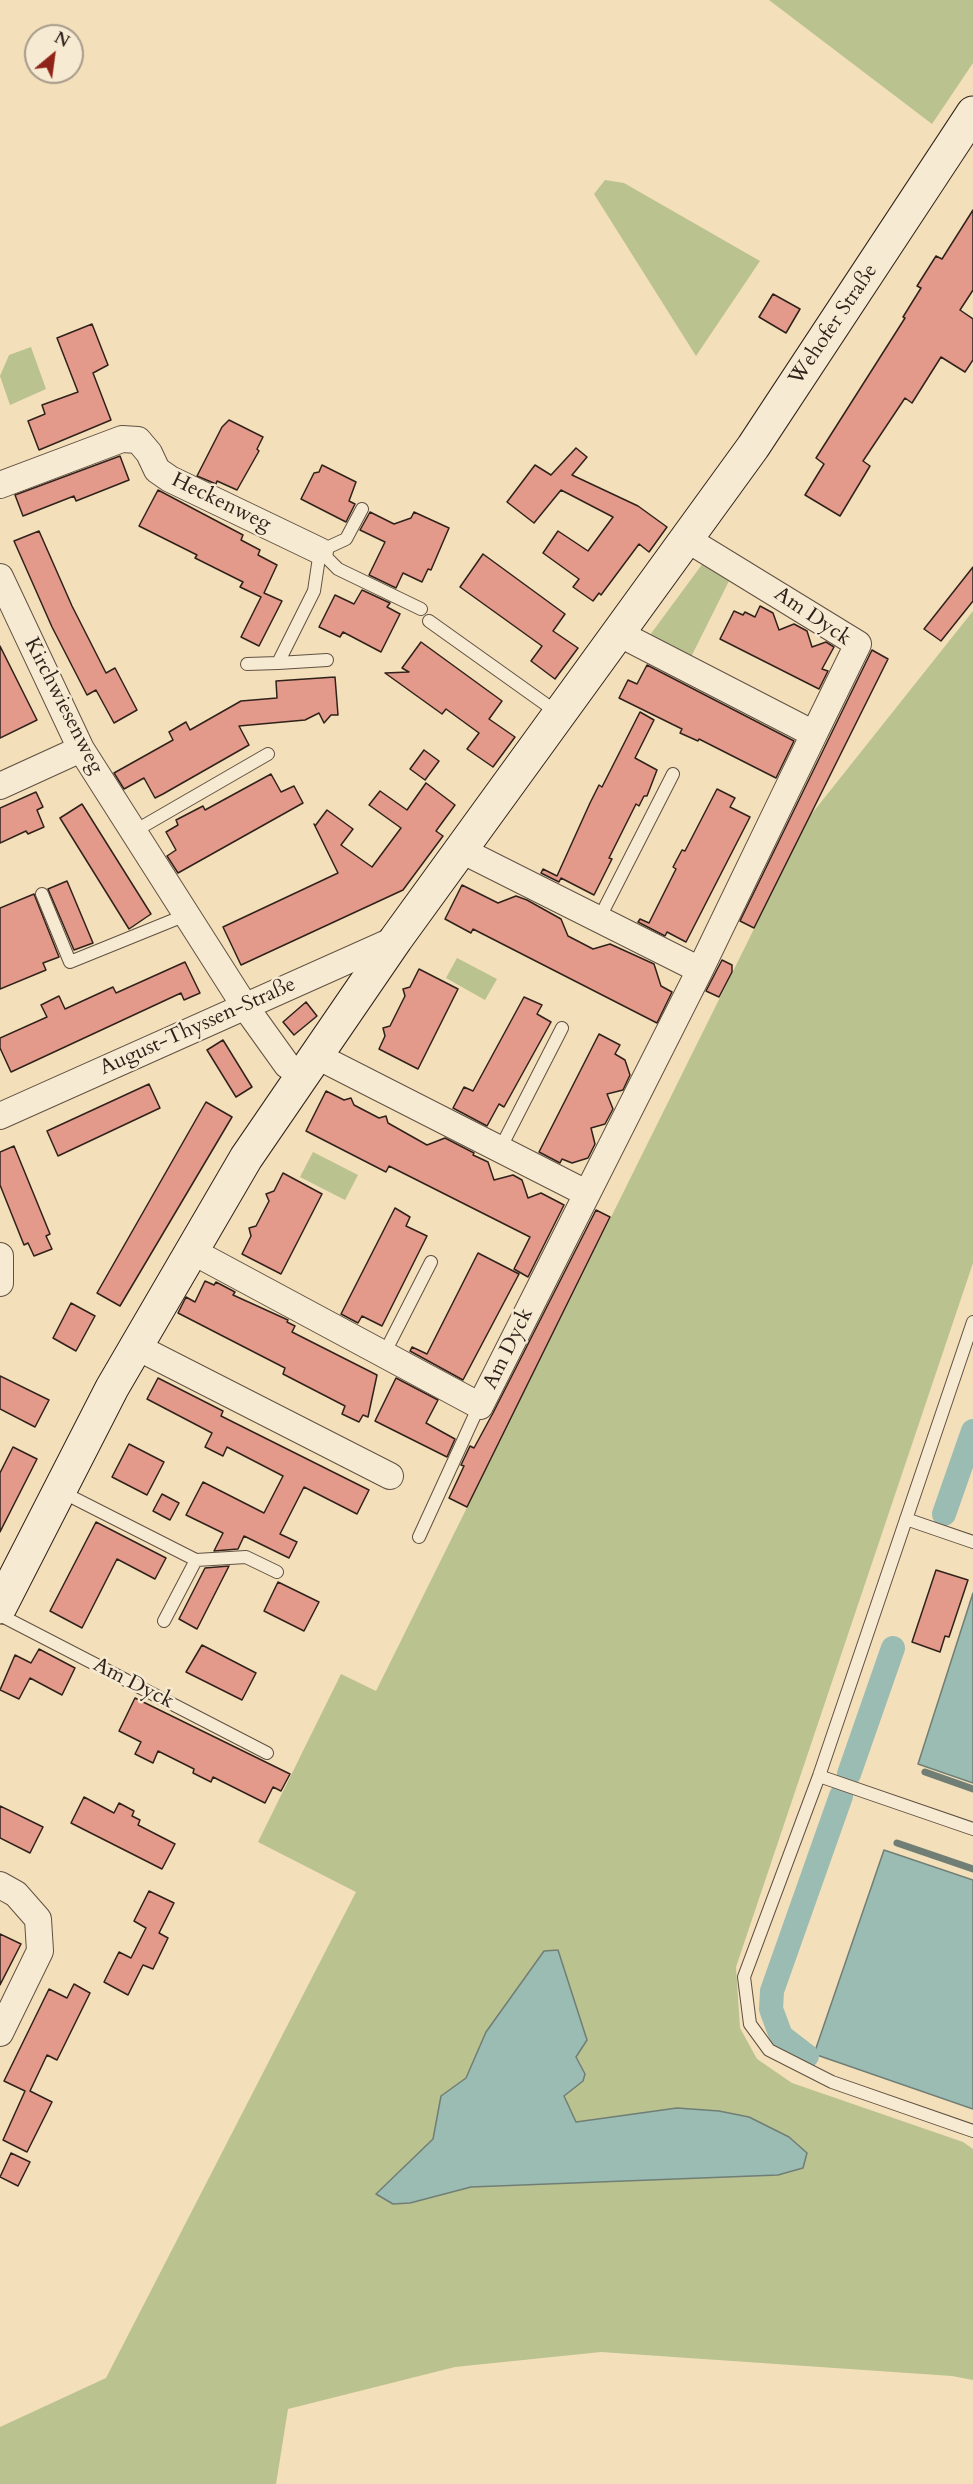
<!DOCTYPE html>
<html>
<head>
<meta charset="utf-8">
<style>
	body { margin:0 }
	#map { position:relative; width:973px; height:2484px; overflow:hidden; background:#f3dfb9; font-family:Cardo,serif }
	canvas { display:block }
	.north { position:absolute; left:24px; top:24px; width:60px; height:60px; box-sizing:border-box; background:#f7ead2; border:2px solid #a79a89; border-radius:50%; rotate:29deg; font-size:16px; font-weight:700; line-height:24px; text-align:center; color:#30221b }
	.north::after { content:''; display:block; margin:auto; width:21px; height:27px; background:#8f2418; clip-path:polygon(50% 0,100% 100%,50% 72%,0 100%) }
</style>
</head>
<body>
<div id="map">
<canvas width="973" height="2484"></canvas>
<div class="north">N</div>
</div>
<script>
const ctx = document.querySelector('canvas').getContext('2d');
ctx.lineJoin = 'round';
function paint(path, color) { ctx.fillStyle = color; ctx.fill(path, 'evenodd'); }
const shape = rows => new Path2D(rows.map(r => 'M' + r).join(''));
function stroke(path, color, width, dash) { ctx.strokeStyle = color; ctx.lineWidth = width; ctx.lineCap = dash ? 'butt' : 'round'; ctx.setLineDash(dash || []); ctx.stroke(path); }
function drawText(font, color, halo, rows, align = 'center') {
  ctx.font = font + ' Cardo,serif'; ctx.lineWidth = 5; ctx.setLineDash([]); ctx.textBaseline = 'middle'; ctx.strokeStyle = halo; ctx.fillStyle = color; for (const [text, x, y, turn = 0] of rows) {
    ctx.save(); ctx.translate(x, y); ctx.rotate((+turn || 0) * Math.PI / 180); ctx.textAlign = isNaN(turn) ? turn : align; if (halo) ctx.strokeText(text, 0, 0); ctx.fillText(text, 0, 0); ctx.restore();
  }
}
const green = shape([
	[769,0,973,0,973,63,932,124],
	[605,180,624,183,760,261,696,356,594,194],
	[31,347,46,389,10,405,0,376,9,355],
	[709,555,734,571,690,659,650,635],
	[973,611,973,1263,736,1967,740,2028,757,2059,792,2083,963,2142,973,2149,973,2380,952,2376,601,2352,455,2367,288,2409,276,2484,0,2484,0,2427,106,2378,356,1892,258,1842,341,1674,376,1691,810,816],
	[457,958,497,979,485,1000,446,978],
	[313,1152,358,1175,345,1200,300,1177]
]);
const water = shape([
	[973,1593,973,1783,918,1764,973,1593],
	[884,1850,973,1880,973,2109,814,2054,884,1850],
	[558,1950,587,2040,576,2057,585,2074,583,2081,564,2096,576,2122,677,2108,719,2111,749,2117,789,2137,807,2153,803,2168,778,2175,471,2187,410,2203,393,2204,376,2194,433,2139,441,2096,466,2078,486,2032,544,1951,558,1950]
]);
const stream = shape([
	[925,1772,973,1789],
	[897,1843,973,1869]
]);
const canal = shape([
	[944,1514,973,1431],
	[849,1774,893,1648],
	[807,2056,781,2036,771,2009,772,1991,841,1796]
]);
const building = shape([
	[973,210,973,290,960,310,973,319,973,360,965,372,941,357,912,403,905,398,863,461,870,466,840,516,805,495,824,464,816,458,905,318,903,317,921,288,917,286,936,256,942,259,973,210],
	[773,294,800,309,786,333,759,317,773,294],
	[92,324,108,365,93,373,111,420,39,450,28,421,45,414,42,405,78,392,57,338,92,324],
	[229,420,263,437,257,449,259,451,237,490,217,481,216,484,197,476,222,427,229,420],
	[576,448,587,457,572,475,638,506,667,527,649,552,639,544,601,595,599,593,593,601,573,587,579,579,543,553,558,531,588,551,613,517,561,490,534,523,507,502,535,465,551,475,576,448],
	[120,456,129,480,76,501,74,496,23,516,15,495,120,456],
	[322,465,356,482,349,501,355,504,346,522,301,499,314,473,319,472,322,465],
	[158,490,243,535,241,540,260,550,258,555,277,565,264,593,282,601,259,646,241,637,261,597,240,587,243,582,195,558,197,555,139,526,158,490],
	[370,512,394,524,411,518,414,512,449,528,431,570,428,569,422,582,403,573,396,588,369,575,385,542,360,530,370,512],
	[39,531,72,606,106,673,115,668,137,710,114,723,96,690,87,695,52,627,14,541,39,531],
	[483,554,565,614,553,631,578,648,555,679,531,661,542,646,460,587,483,554],
	[973,567,973,601,941,641,924,629,973,567],
	[362,590,390,603,387,607,400,614,381,652,343,632,340,637,319,627,335,595,354,604,362,590],
	[760,606,773,613,779,630,794,624,807,631,812,647,826,642,834,647,822,669,828,671,819,689,720,639,734,611,743,615,745,612,755,617,760,606],
	[421,642,502,701,489,719,515,737,493,767,467,749,479,733,446,709,442,714,385,673,409,672,402,668,421,642],
	[0,646,37,720,0,738,0,646],
	[872,650,888,659,754,928,740,921,872,650],
	[647,665,794,741,776,778,699,739,698,741,680,733,682,729,619,698,628,680,637,684,647,665],
	[335,677,338,715,331,715,324,723,319,713,305,720,239,726,249,745,163,794,155,798,144,778,124,789,114,773,173,740,169,732,186,722,190,730,241,701,277,698,276,681,335,677],
	[640,712,654,720,635,758,657,770,647,796,644,796,639,806,636,804,609,858,612,859,594,895,561,878,559,882,541,873,543,869,557,876,590,803,599,785,602,787,640,712],
	[424,750,439,761,425,780,410,769,424,750],
	[271,774,281,792,294,786,303,803,178,873,167,856,176,850,166,832,178,825,176,820,203,806,205,810,271,774],
	[426,783,455,805,436,831,443,836,403,890,241,965,223,927,338,873,314,824,315,826,327,810,353,829,341,845,372,867,401,828,369,805,380,791,407,810,426,783],
	[717,789,735,798,730,807,750,817,686,942,667,932,665,936,638,922,640,919,649,923,676,869,673,867,682,850,685,851,717,789],
	[36,792,43,807,37,810,44,827,28,834,26,831,0,843,0,808,36,792],
	[82,804,151,914,129,929,60,818,82,804],
	[67,881,93,943,74,950,48,889,67,881],
	[462,885,498,903,516,896,527,900,561,919,568,936,593,949,610,944,654,964,661,986,672,992,657,1023,473,929,471,933,445,919,462,885],
	[34,894,59,957,43,963,46,970,0,989,0,908,34,894],
	[722,960,732,965,732,972,719,997,706,991,722,960],
	[185,962,200,993,184,1000,181,993,11,1072,0,1048,0,1038,47,1017,41,1005,59,996,65,1009,113,987,116,993,185,962],
	[419,969,458,989,418,1069,379,1049,385,1036,383,1028,390,1026,405,996,403,989,410,987,419,969],
	[524,997,542,1005,537,1014,551,1022,504,1107,499,1104,487,1126,453,1108,464,1087,473,1091,524,997],
	[306,1002,317,1016,294,1035,283,1022,306,1002],
	[599,1034,620,1045,615,1054,625,1060,630,1075,623,1090,607,1094,613,1109,605,1124,591,1128,595,1144,588,1158,572,1163,562,1159,560,1163,539,1152,599,1034],
	[223,1040,252,1087,236,1097,207,1050,223,1040],
	[149,1084,160,1108,58,1156,47,1131,149,1084],
	[326,1091,344,1100,351,1098,354,1105,379,1118,386,1116,388,1123,427,1145,445,1138,474,1153,473,1155,488,1162,494,1180,513,1175,522,1180,528,1198,541,1193,564,1205,528,1277,514,1269,530,1237,389,1166,386,1172,306,1131,326,1091],
	[206,1102,232,1117,120,1306,97,1293,206,1102],
	[14,1146,50,1234,46,1236,52,1249,34,1256,28,1243,24,1245,0,1185,0,1152,14,1146],
	[283,1173,322,1194,281,1274,242,1254,251,1236,249,1228,256,1226,269,1201,266,1194,274,1191,283,1173],
	[395,1208,410,1217,406,1226,427,1236,382,1326,362,1316,358,1323,341,1314,395,1208],
	[596,1210,610,1217,467,1507,449,1498,464,1466,461,1465,470,1446,474,1448,493,1413,596,1210],
	[478,1253,519,1274,463,1380,410,1351,412,1347,427,1354,478,1253],
	[205,1281,214,1285,216,1282,235,1292,233,1295,288,1320,287,1322,295,1326,292,1332,377,1375,368,1417,363,1415,359,1422,342,1414,345,1406,283,1374,285,1368,178,1313,186,1297,195,1302,205,1281],
	[71,1303,95,1316,76,1351,53,1338,71,1303],
	[0,1376,49,1400,35,1427,0,1409,0,1376],
	[158,1378,223,1411,221,1416,369,1490,357,1514,304,1487,280,1534,297,1542,289,1558,244,1536,238,1549,214,1551,223,1533,186,1515,203,1482,264,1513,283,1476,227,1447,223,1456,205,1447,212,1433,147,1399,158,1378],
	[396,1378,438,1400,426,1423,455,1439,447,1457,375,1421,396,1378],
	[129,1444,164,1462,147,1495,112,1477,129,1444],
	[13,1447,37,1459,0,1532,0,1473,13,1447],
	[162,1494,179,1503,170,1520,153,1511,162,1494],
	[96,1522,166,1558,155,1579,117,1559,82,1628,50,1611,96,1522],
	[229,1566,197,1629,179,1619,205,1568,229,1566],
	[936,1570,968,1580,949,1637,945,1636,940,1652,912,1642,936,1570],
	[278,1582,319,1602,304,1631,264,1611,278,1582],
	[202,1645,256,1673,242,1700,186,1672,202,1645],
	[39,1649,75,1668,62,1695,30,1678,19,1699,0,1690,15,1655,31,1663,39,1649],
	[135,1698,290,1774,281,1791,273,1787,265,1803,213,1777,211,1782,193,1773,194,1769,158,1751,153,1763,135,1754,141,1742,119,1731,135,1698],
	[84,1797,114,1813,119,1803,134,1811,132,1816,140,1820,138,1825,175,1844,162,1869,71,1823,84,1797],
	[0,1806,43,1827,30,1853,0,1838,0,1806],
	[149,1891,174,1903,159,1933,168,1938,153,1969,143,1965,128,1995,104,1982,119,1952,131,1958,146,1928,134,1921,149,1891],
	[0,1934,21,1944,0,1985,0,1934],
	[74,1984,90,1993,57,2060,47,2055,30,2091,52,2102,27,2152,3,2140,25,2091,4,2081,49,1989,67,1998,74,1984],
	[11,2153,30,2162,18,2186,0,2177,11,2153]
]);
const service = shape([
	[320,551,338,569,421,609],
	[429,621,558,713],
	[278,663,327,660],
	[247,664,278,663,314,591,320,551,346,539,362,509],
	[133,832,268,754],
	[42,894,70,962,186,915],
	[599,919,673,774],
	[500,1149,562,1028],
	[973,1322,819,1776,744,1977,750,2024,769,2050,832,2082,973,2131],
	[384,1354,431,1262],
	[60,1491,196,1560,246,1557,277,1572],
	[906,1519,973,1542],
	[419,1537,479,1406],
	[0,1615,267,1753],
	[164,1621,196,1560],
	[819,1776,973,1829]
]);
const minor = shape([
	[0,485,122,439,138,440,149,453,157,470,170,479,320,551],
	[685,538,858,644,814,734],
	[0,577,81,749,244,1005,287,1065,302,1075],
	[0,786,81,749],
	[461,850,700,970],
	[315,1055,586,1193],
	[0,1116,396,939],
	[190,1250,480,1406,700,970,814,734,618,633],
	[0,1256,0,1283],
	[135,1346,390,1476],
	[0,1885,16,1894,38,1919,40,1951,0,2033]
]);
const secondary = shape([
	[0,1607,112,1388,246,1158,396,939,753,447,973,113]
]);
const streetNames = [
	["Wehofer Straße",834,325,-56],
	["Heckenweg",221,503,26],
	["Am Dyck",812,617,34],
	["Kirchwiesenweg",63,706,63],
	["August-Thyssen-Straße",198,1027,-24],
	["Am Dyck",509,1349,-64],
	["Am Dyck",133,1684,27]
];
paint(green, '#bac290');
paint(water, '#9bbcb2');
stroke(water, '#707e76', 1.5);
stroke(stream, '#707e76', 7);
stroke(canal, '#9bbcb2', 24);
paint(building, '#e39a8b');
stroke(building, '#30221b', 1.5);
stroke(service, '#615142', 14);
stroke(minor, '#615142', 28);
stroke(secondary, '#30221b', 35);
stroke(service, '#f7ead2', 12);
stroke(minor, '#f7ead2', 26);
stroke(secondary, '#f7ead2', 33);
drawText('21px', '#30221b', '#f7ead2', streetNames);
</script>
</body>
</html>
